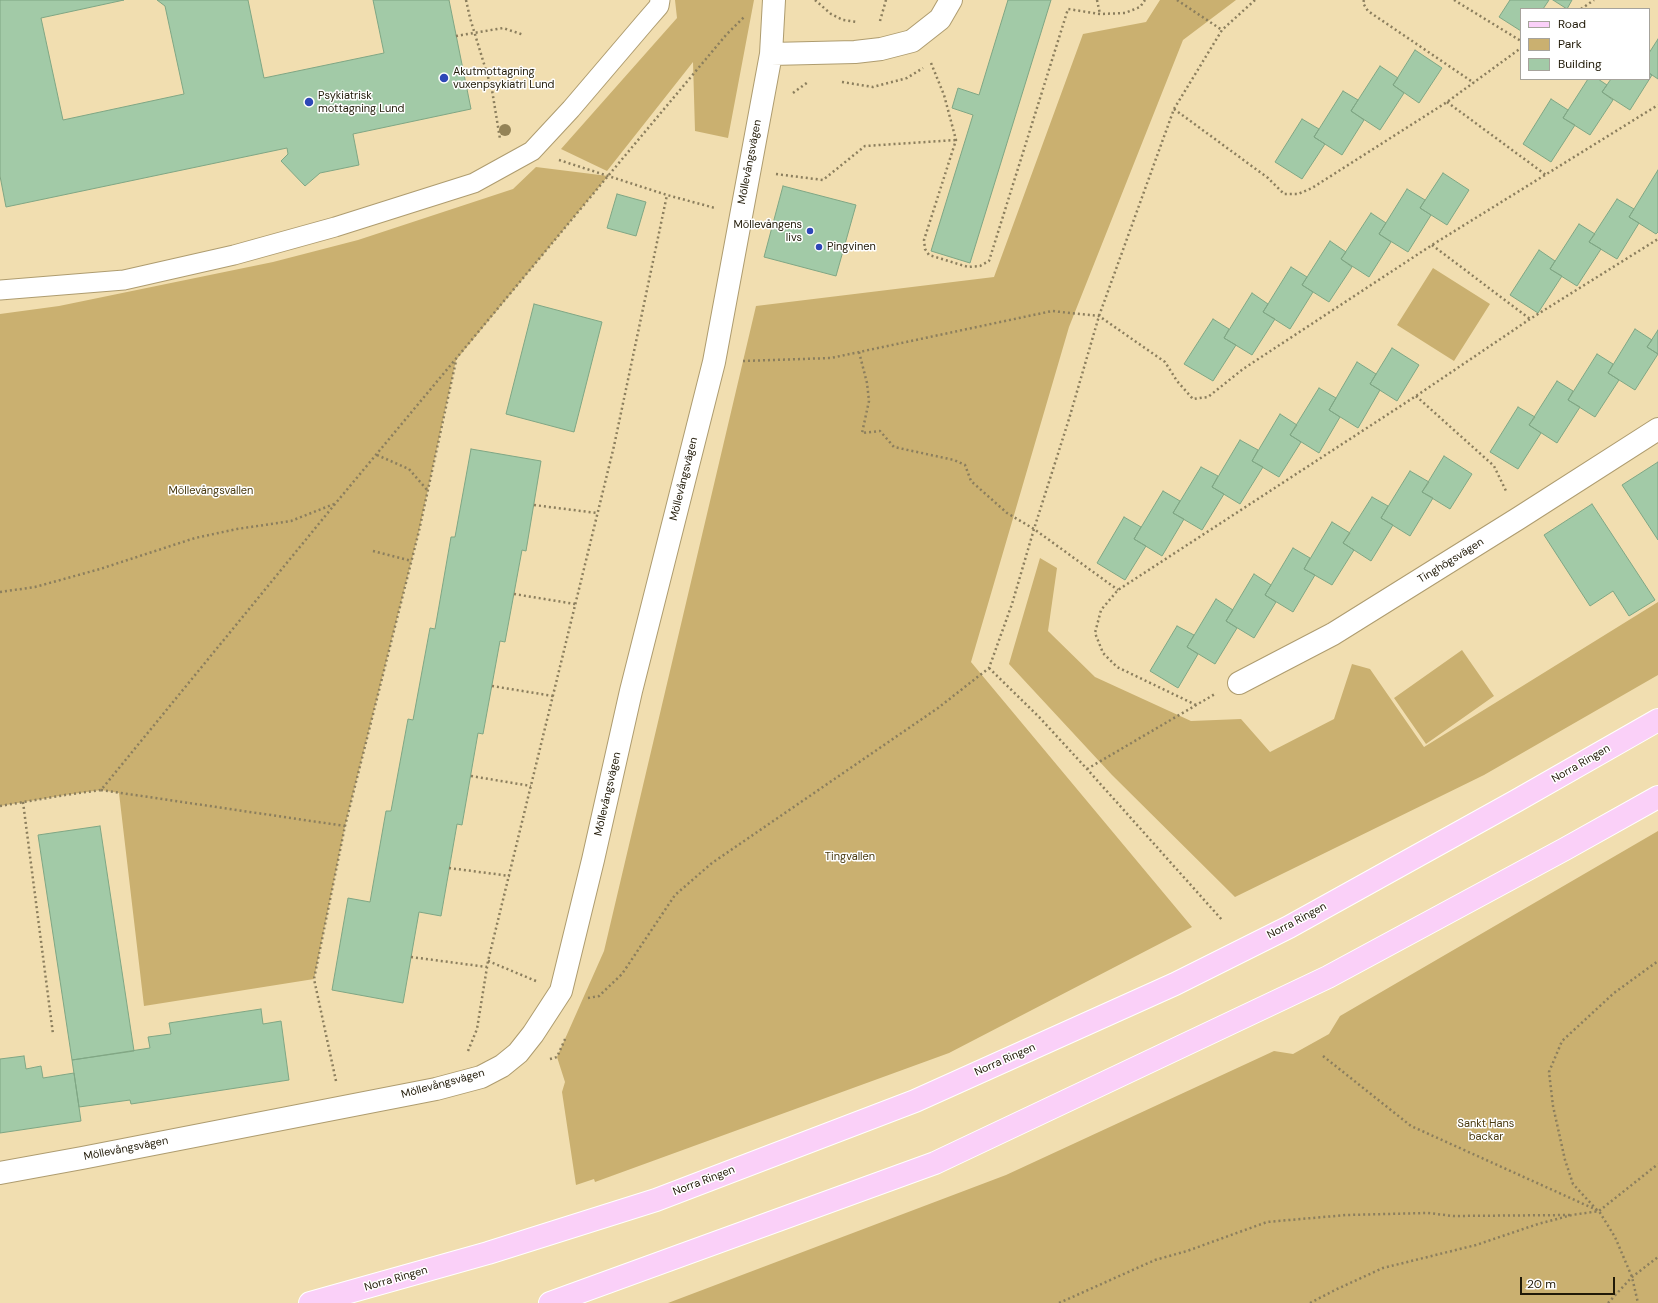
<!DOCTYPE html>
<html>
<head>
<meta charset="utf-8">
<style>
	body { margin:0 }
	#map { position:relative; width:1658px; height:1303px; overflow:hidden; background:#f1deb0; font-family:"DM Sans",sans-serif }
	canvas { display:block }
	.legend { position:absolute; left:1520px; top:8px; width:130px; height:72px; box-sizing:border-box; background:#fff; border:1px solid #a6a39c; margin:0; padding:5px 7px; list-style:none; font-size:12px; color:#211a08 }
	.legend li { display:flex; align-items:center; gap:8px; height:20px }
	.legend b { width:20px; border:1px solid #a6a39c }
	.scale { position:absolute; left:1520px; top:1277px; width:95px; height:18px; box-sizing:border-box; border:2px solid #211a08; border-top:0; padding-left:5px; font-size:12px; line-height:14px; white-space:nowrap; color:#211a08; -webkit-text-stroke:3px #fff; paint-order:stroke }
</style>
</head>
<body>
<div id="map">
<canvas width="1658" height="1303"></canvas>
<ul class="legend">
<li><b style="height:5px;background:#fad0f8"></b>Road</li>
<li><b style="height:11px;background:#cab070"></b>Park</li>
<li><b style="height:11px;background:#a2caa7"></b>Building</li>
</ul>
<div class="scale">20 m</div>
</div>
<script>
const ctx = document.querySelector('canvas').getContext('2d');
ctx.lineJoin = 'round';
function paint(path, color) { ctx.fillStyle = color; ctx.fill(path, 'evenodd'); }
const shape = rows => new Path2D(rows.map(r => 'M' + r).join(''));
function stroke(path, color, width, dash) { ctx.strokeStyle = color; ctx.lineWidth = width; ctx.lineCap = dash ? 'butt' : 'round'; ctx.setLineDash(dash || []); ctx.stroke(path); }
function drawText(font, color, halo, rows, align = 'center') {
  ctx.font = font + ' "DM Sans",sans-serif'; ctx.lineWidth = 3; ctx.setLineDash([]); ctx.textBaseline = 'middle'; ctx.strokeStyle = halo; ctx.fillStyle = color; for (const [text, x, y, turn = 0] of rows) {
    ctx.save(); ctx.translate(x, y); ctx.rotate((+turn || 0) * Math.PI / 180); ctx.textAlign = isNaN(turn) ? turn : align; if (halo) ctx.strokeText(text, 0, 0); ctx.fillText(text, 0, 0); ctx.restore();
  }
}
const green = shape([
	[675,0,754,0,728,138,695,131,693,62,607,171,561,149,677,18],
	[1160,0,1236,0,1183,40,1069,327,971,662,1192,927,949,1053,595,1182,594,1179,576,1185,562,1092,565,1082,557,1057,604,951,756,306,994,277,1083,34,1146,22],
	[536,167,608,176,456,360,419,531,345,826,314,979,144,1006,119,793,101,790,65,795,0,806,0,314,59,306,273,262,358,240,513,189],
	[1433,268,1490,304,1454,361,1397,325],
	[1040,558,1057,568,1048,631,1095,677,1191,721,1241,719,1270,752,1334,719,1352,664,1370,669,1424,747,1658,602,1658,675,1484,775,1235,897,1112,775,1009,664],
	[1462,650,1494,696,1426,744,1394,698],
	[1658,831,1658,1303,668,1303,1006,1175,1274,1051,1293,1054,1329,1034,1340,1016]
]);
const building = shape([
	[0,0,124,0,41,18,63,120,184,94,165,6,157,0,248,0,264,78,384,53,373,0,449,0,471,109,353,134,359,165,320,173,305,186,281,161,288,154,287,148,6,207,0,176,0,0],
	[1008,0,1051,0,970,263,931,251,973,115,952,108,958,88,979,95,1008,0],
	[1510,0,1549,0,1543,9,1521,9,1521,31,1499,17,1510,0],
	[1553,0,1572,0,1567,9,1553,0],
	[1658,39,1658,79,1649,73,1649,53,1658,39],
	[1415,50,1442,68,1419,103,1393,85,1415,50],
	[1380,66,1398,78,1393,85,1404,93,1380,130,1351,111,1380,66],
	[1649,73,1652,75,1630,110,1602,92,1611,79,1649,79,1649,73],
	[1588,79,1598,79,1607,85,1602,92,1613,100,1590,135,1563,118,1588,79],
	[1343,91,1358,100,1351,111,1364,120,1342,155,1314,137,1343,91],
	[1551,99,1568,110,1563,118,1575,125,1551,162,1523,144,1551,99],
	[1302,119,1319,129,1314,137,1325,144,1302,179,1275,162,1302,119],
	[1658,170,1658,232,1656,234,1629,217,1658,170],
	[1443,173,1469,190,1447,225,1420,208,1443,173],
	[783,186,856,205,836,276,764,257,783,186],
	[1407,189,1425,200,1420,208,1431,215,1408,252,1379,234,1407,189],
	[617,194,646,202,636,236,607,228,617,194],
	[1617,199,1634,209,1629,217,1639,223,1617,259,1589,242,1617,199],
	[1371,213,1386,223,1379,234,1391,242,1369,277,1341,259,1371,213],
	[1579,224,1595,234,1589,242,1601,249,1577,286,1550,269,1579,224],
	[1330,241,1346,252,1341,259,1352,267,1329,302,1302,285,1330,241],
	[1539,250,1555,261,1550,269,1562,276,1538,313,1510,295,1539,250],
	[1291,267,1307,277,1302,285,1313,292,1290,329,1263,312,1291,267],
	[1252,293,1268,304,1263,312,1275,319,1252,355,1224,338,1252,293],
	[534,304,602,322,574,432,506,414,534,304],
	[1213,319,1229,329,1224,338,1236,345,1213,381,1184,364,1213,319],
	[1635,329,1652,340,1647,347,1658,354,1635,390,1608,373,1635,329],
	[1658,330,1658,354,1647,347,1658,330],
	[1392,348,1419,365,1397,401,1370,384,1392,348],
	[1597,354,1613,364,1608,373,1619,380,1595,417,1568,400,1597,354],
	[1357,362,1376,374,1370,384,1380,390,1358,428,1329,410,1357,362],
	[1557,381,1573,391,1568,400,1580,407,1557,443,1529,425,1557,381],
	[1319,388,1336,398,1329,410,1340,417,1319,453,1290,435,1319,388],
	[1518,407,1535,417,1529,425,1541,433,1518,469,1490,452,1518,407],
	[1280,414,1297,425,1290,435,1301,442,1279,477,1252,461,1280,414],
	[1240,440,1258,450,1252,461,1263,467,1240,504,1212,487,1240,440],
	[471,449,541,461,526,551,522,550,505,642,500,641,483,734,478,733,462,825,457,824,441,916,419,912,403,1003,332,990,348,898,370,902,386,811,391,811,408,719,413,720,430,628,435,629,451,537,455,537,471,449],
	[1444,456,1472,474,1450,509,1422,492,1444,456],
	[1658,462,1658,540,1622,485,1658,462],
	[1201,467,1218,476,1212,487,1224,494,1202,530,1173,513,1201,467],
	[1410,471,1429,482,1422,492,1433,498,1410,536,1381,518,1410,471],
	[1163,491,1180,501,1173,513,1184,519,1162,556,1134,539,1163,491],
	[1372,497,1388,506,1381,518,1393,525,1371,561,1343,543,1372,497],
	[1592,504,1655,600,1629,616,1613,591,1590,606,1544,535,1592,504],
	[1124,517,1141,527,1134,539,1146,546,1125,580,1097,563,1124,517],
	[1332,522,1350,533,1343,543,1354,550,1332,585,1304,569,1332,522],
	[1293,548,1310,558,1304,569,1315,575,1293,612,1265,595,1293,548],
	[1254,574,1271,585,1265,595,1276,602,1254,638,1226,621,1254,574],
	[1216,599,1233,610,1226,621,1237,628,1215,664,1187,647,1216,599],
	[1177,626,1194,635,1187,647,1198,654,1178,688,1150,671,1177,626],
	[100,826,134,1051,72,1060,38,835,100,826],
	[261,1009,263,1024,281,1021,289,1080,131,1104,130,1100,79,1107,72,1060,150,1048,148,1037,171,1034,169,1023,261,1009],
	[24,1056,26,1069,41,1066,43,1078,74,1073,81,1121,0,1133,0,1059,24,1056]
]);
const path = shape([
	[466,0,470,18,492,90,500,139],
	[815,0,831,14,843,20,857,22],
	[1097,0,1100,14],
	[1177,0,1222,30],
	[1364,0,1363,3,1368,11,1474,83],
	[1454,0,1521,41],
	[1581,9,1594,0],
	[880,21,886,0],
	[456,36,503,28,524,35],
	[931,63,944,95,956,140,924,240,925,249,929,255,968,267,980,266,989,261,1068,9,1100,14,1125,13,1140,7,1145,0],
	[842,82,873,87,907,78,923,68],
	[793,93,808,82],
	[1447,102,1546,175],
	[1174,109,1268,178,1284,194,1298,194,1312,188,1447,102,1521,48],
	[559,160,667,195,715,208],
	[776,174,823,180,865,146,956,140],
	[1432,245,1530,319],
	[859,352,867,383,869,401,862,433,880,431,894,447,954,460,965,465,971,481,1007,513,1034,529,1118,590],
	[743,361,831,358,1052,311,1099,316,1165,362,1177,381,1193,399,1208,397,1243,369,1432,245,1658,105],
	[1416,396,1494,466,1507,493],
	[377,455,409,469,428,491],
	[534,505,597,513],
	[373,551,412,561],
	[0,592,35,587,100,569,195,538,237,529,291,521,334,504],
	[514,594,575,604],
	[989,668,1040,718,1087,769,1223,921],
	[492,686,553,696],
	[1196,705,1117,667,1103,653,1095,633,1101,610,1118,590,1416,396,1530,319,1658,239],
	[1087,769,1215,694],
	[471,776,531,786],
	[101,790,345,826],
	[23,802,53,1034],
	[0,806,65,795,101,790,335,504,608,176,726,35,745,16],
	[449,868,510,876],
	[411,957,487,967],
	[488,961,536,981],
	[588,998,599,996,622,974,675,895,712,863,938,708,989,668,1012,604,1034,529,1069,419,1099,316,1174,109,1222,30,1255,0],
	[468,1051,477,1029,488,961,614,446,667,195],
	[1323,1056,1411,1126,1599,1211,1615,1237,1632,1277,1638,1303],
	[550,1059,557,1057,566,1037],
	[336,1081,314,979,345,826,419,531,456,361],
	[1597,1210,1573,1184,1565,1160,1553,1106,1549,1072,1562,1041,1614,993,1658,961],
	[1059,1303,1155,1260,1187,1251,1267,1222,1346,1215,1428,1213,1453,1216,1572,1215],
	[1310,1303,1337,1289,1383,1268,1476,1245,1538,1224,1572,1215,1599,1211,1658,1164],
	[1608,1303,1632,1277,1658,1257]
]);
const lane = shape([
	[0,290,124,280,234,255,335,227,474,183,532,151,571,109,646,21,659,6,660,0]
]);
const street = shape([
	[771,54,855,52,881,49,912,41,940,19,951,0],
	[1239,683,1333,634,1519,518,1658,429],
	[0,1173,82,1158,436,1089,481,1077,502,1066,518,1053,533,1034,561,991,593,860,631,691,714,362,771,54,774,0]
]);
const primary = shape([
	[310,1303,488,1253,656,1200,915,1101,1175,984,1289,927,1516,801,1658,720],
	[550,1303,935,1163,1328,977,1565,849,1658,797]
]);
const trees = [
	[505,130]
];
const markers = [
	[444,78,5,"#2e47b7"],
	[309,102,5,"#2e47b7"],
	[810,231,4,"#2e47b7"],
	[819,247,4,"#2e47b7"]
];
const poiNames = [
	["Akutmottagning",453,72],
	["vuxenpsykiatri Lund",453,85],
	["Psykiatrisk",318,96],
	["mottagning Lund",318,109],
	["Möllevångens",802,225,"right"],
	["livs",802,238,"right"],
	["Pingvinen",827,247]
];
const streetNames = [
	["Möllevångsvägen",750,162,-79],
	["Möllevångsvägen",684,479,-76],
	["Tinghögsvägen",1451,561,-32],
	["Norra Ringen",1581,764,-30],
	["Möllevångsvägen",608,794,-77],
	["Norra Ringen",1297,921,-28],
	["Norra Ringen",1005,1060,-24],
	["Möllevångsvägen",443,1084,-15],
	["Möllevångsvägen",126,1149,-11],
	["Norra Ringen",704,1181,-21],
	["Norra Ringen",396,1279,-16]
];
const parkNames = [
	["Möllevångsvallen",211,491],
	["Tingvallen",850,857],
	["Sankt Hans",1486,1124],
	["backar",1486,1137]
];
paint(green, '#cab070');
paint(building, '#a2caa7');
stroke(building, '#7fa684', 1);
stroke(lane, '#ae9c6f', 21);
stroke(street, '#ae9c6f', 24);
stroke(primary, '#fff', 24);
stroke(path, '#8b7e5d', 2.5, [2, 3]);
stroke(lane, '#fff', 19);
stroke(street, '#fff', 22);
stroke(primary, '#fad0f8', 22);
ctx.fillStyle = '#948357';
for (const [x, y] of trees) { ctx.beginPath(); ctx.arc(x, y, 6, 0, 2 * Math.PI); ctx.fill(); }
for (const [x, y, r, color] of markers) { const dot = new Path2D(); dot.arc(x, y, r, 0, 2 * Math.PI); ctx.fillStyle = color; ctx.fill(dot); stroke(dot, '#fff', 1.5); }
drawText('11px', '#211a08', '#fff', poiNames, 'left');
drawText('11px', '#211a08', '#fff', streetNames);
drawText('11px', '#48390f', '#fff', parkNames);
</script>
</body>
</html>
